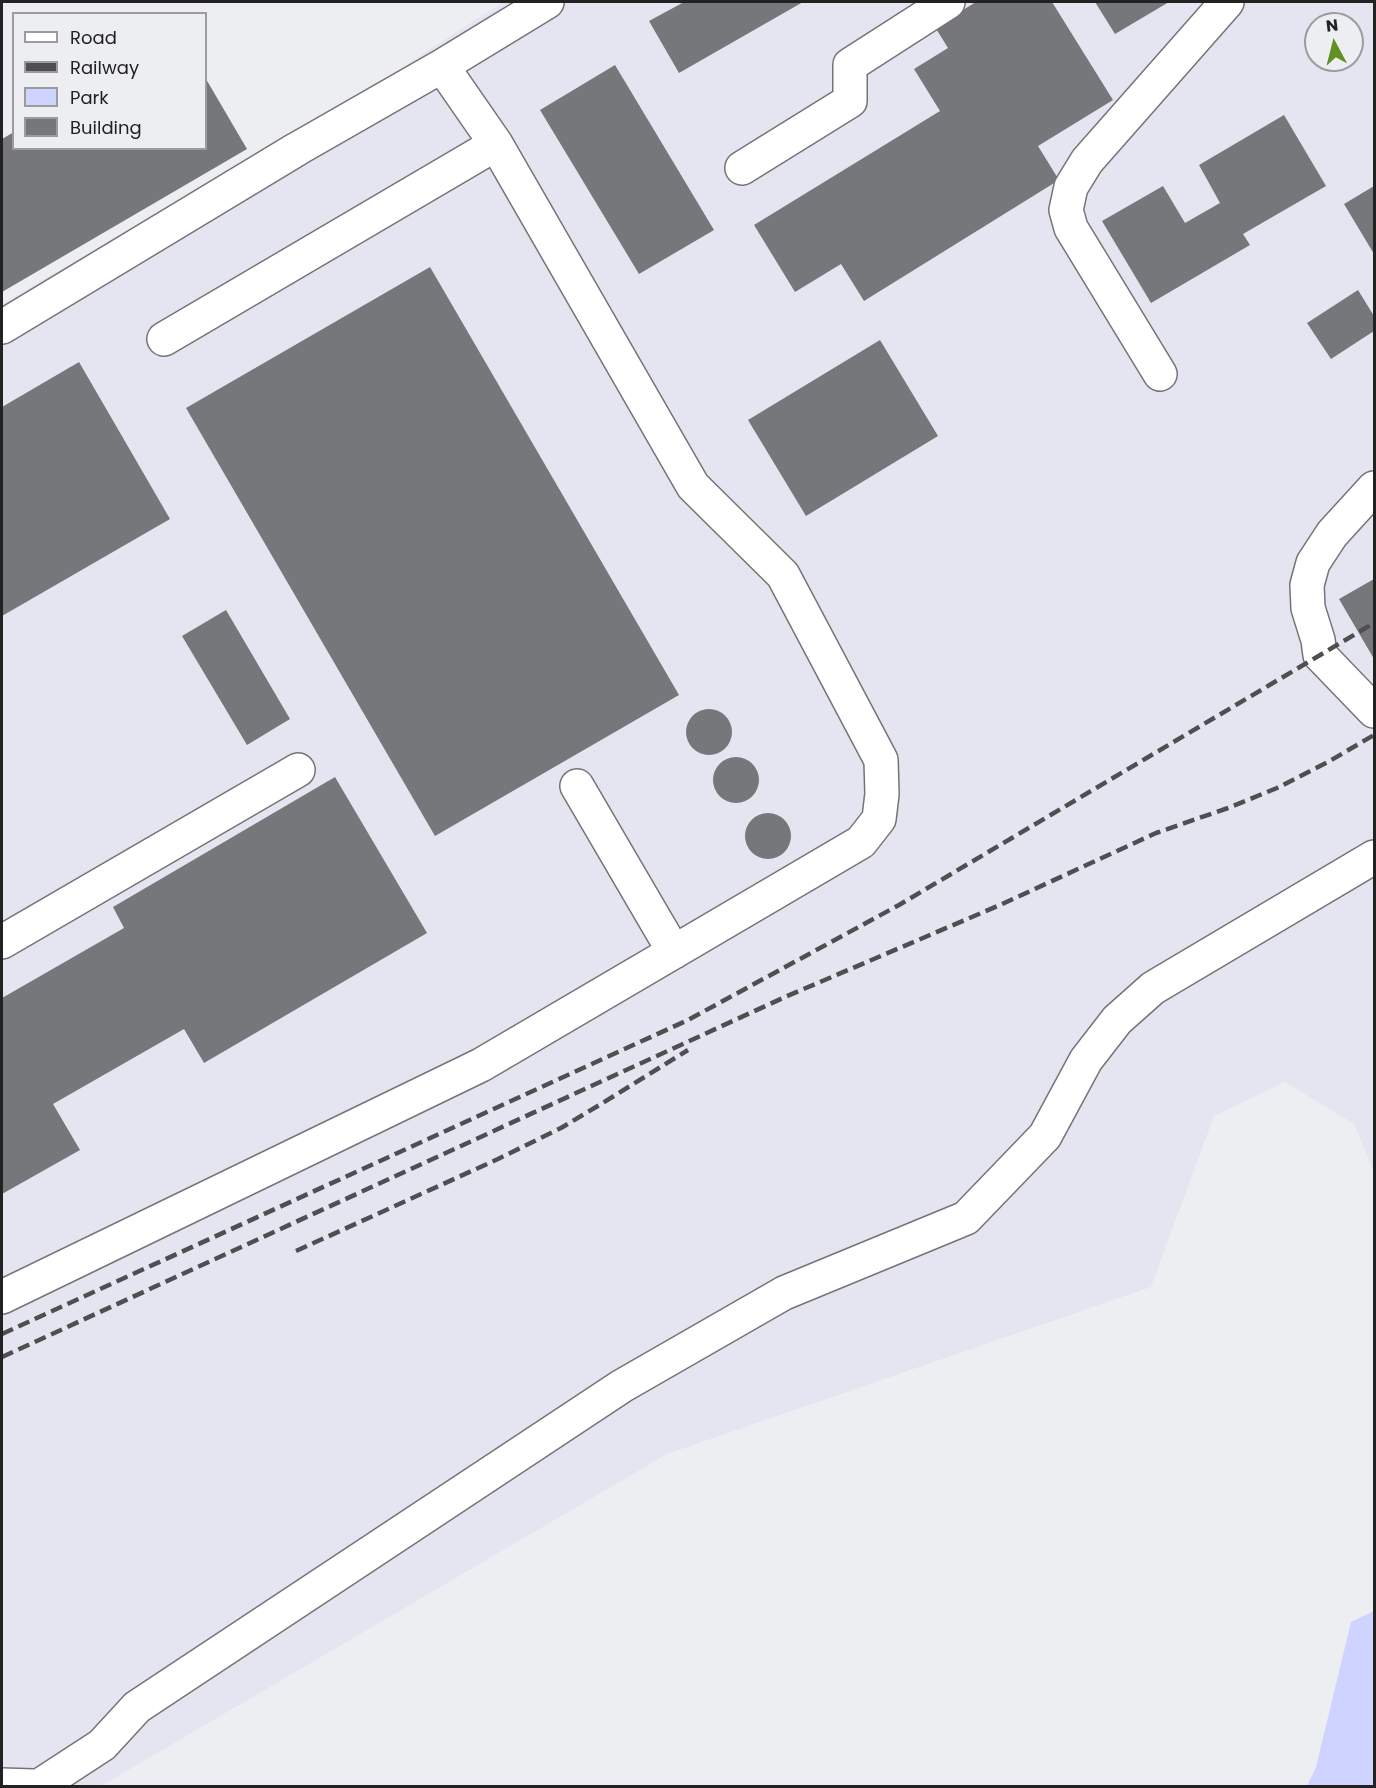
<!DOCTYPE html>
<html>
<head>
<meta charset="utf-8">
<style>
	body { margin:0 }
	#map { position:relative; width:1376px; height:1788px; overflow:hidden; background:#edeef2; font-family:Poppins,sans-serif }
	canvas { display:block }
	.frame { position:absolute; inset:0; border:3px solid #222223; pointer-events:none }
	.legend { position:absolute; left:12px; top:12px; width:195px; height:138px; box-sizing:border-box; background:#edeef2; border:2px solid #9c9c9f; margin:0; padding:8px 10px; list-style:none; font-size:18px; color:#222223 }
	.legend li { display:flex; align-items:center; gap:12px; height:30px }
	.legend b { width:30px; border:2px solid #9c9c9f }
	.north { position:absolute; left:1304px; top:12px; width:60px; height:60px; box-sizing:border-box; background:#edeef2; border:2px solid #9c9c9f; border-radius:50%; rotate:353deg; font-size:16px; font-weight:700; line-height:24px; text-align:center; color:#222223 }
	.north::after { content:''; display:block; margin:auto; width:21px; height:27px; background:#629024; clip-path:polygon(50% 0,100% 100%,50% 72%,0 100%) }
</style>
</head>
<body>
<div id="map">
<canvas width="1376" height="1788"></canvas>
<div class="frame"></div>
<ul class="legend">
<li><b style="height:8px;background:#fff"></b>Road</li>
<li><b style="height:8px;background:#4f4f51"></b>Railway</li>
<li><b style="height:16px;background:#ced3ff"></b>Park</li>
<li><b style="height:16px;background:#76777b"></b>Building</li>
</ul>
<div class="north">N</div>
</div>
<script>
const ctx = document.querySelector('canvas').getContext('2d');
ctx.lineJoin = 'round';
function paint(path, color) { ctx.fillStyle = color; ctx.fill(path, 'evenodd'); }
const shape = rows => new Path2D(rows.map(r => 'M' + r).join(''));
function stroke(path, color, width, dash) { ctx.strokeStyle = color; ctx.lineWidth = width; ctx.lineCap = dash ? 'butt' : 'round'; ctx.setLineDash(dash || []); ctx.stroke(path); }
const built = shape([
	[503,2,1374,2,1374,1173,1354,1124,1285,1082,1214,1116,1151,1287,667,1454,101,1786,2,1786,2,304,392,74],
	[1316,24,1352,24,1352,60,1316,60]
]);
const green = shape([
	[1374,1611,1374,1786,1307,1786,1316,1767,1351,1622]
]);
const building = shape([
	[684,2,803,2,679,73,649,21],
	[976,2,1052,2,1113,100,1038,146,1059,180,864,301,841,264,795,292,754,225,940,111,914,69,948,48,935,27],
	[1095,2,1169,2,1115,34],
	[615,65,714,230,639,274,540,110],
	[206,79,247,149,2,292,2,139,14,132,14,148,206,148],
	[1284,115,1326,186,1243,234,1250,245,1151,303,1102,221,1163,186,1185,223,1220,203,1199,165],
	[1374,186,1374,254,1344,204],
	[430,267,679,695,435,836,186,408],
	[1358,290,1374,316,1374,331,1331,359,1307,323],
	[880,340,938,436,806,516,748,420],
	[79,362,170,519,2,616,2,407],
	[1374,579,1374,659,1339,599],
	[226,610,290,719,247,745,182,636],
	'686 732a23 23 0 1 1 46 0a23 23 0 1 1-46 0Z',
	'713 780a23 23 0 1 1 46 0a23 23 0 1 1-46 0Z',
	[335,777,427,933,204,1063,184,1029,53,1104,80,1150,2,1194,2,998,124,928,113,907],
	'745 836a23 23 0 1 1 46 0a23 23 0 1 1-46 0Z'
]);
const minor = shape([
	[742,168,850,101,850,65,948,2],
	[2,327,297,149,442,66,547,2],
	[164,339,496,144],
	[1160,374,1071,228,1066,210,1071,187,1087,161,1227,2],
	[1374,488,1332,534,1313,563,1307,585,1308,608,1318,640,1320,655,1374,711],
	[577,786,674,952],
	[2,942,298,770],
	[2,1297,481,1065,861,842,879,819,882,794,881,760,783,575,693,486,496,144,442,66],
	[2,1785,33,1786],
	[39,1786,102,1745,137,1707,622,1386,784,1293,966,1218,1045,1136,1086,1060,1117,1020,1153,988,1374,857]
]);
const rail = shape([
	[296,1251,498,1159,561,1128,601,1104,688,1050],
	[2,1334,688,1020,899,905,1374,623],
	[2,1357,785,997,1000,905,1156,833,1228,808,1277,788,1328,762,1374,735]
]);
paint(built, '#e4e5f1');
paint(green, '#ced3ff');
paint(building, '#76777b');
stroke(minor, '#747478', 36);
stroke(minor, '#fff', 33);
stroke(rail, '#4f4f51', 4.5, [12, 6]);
</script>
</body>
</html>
